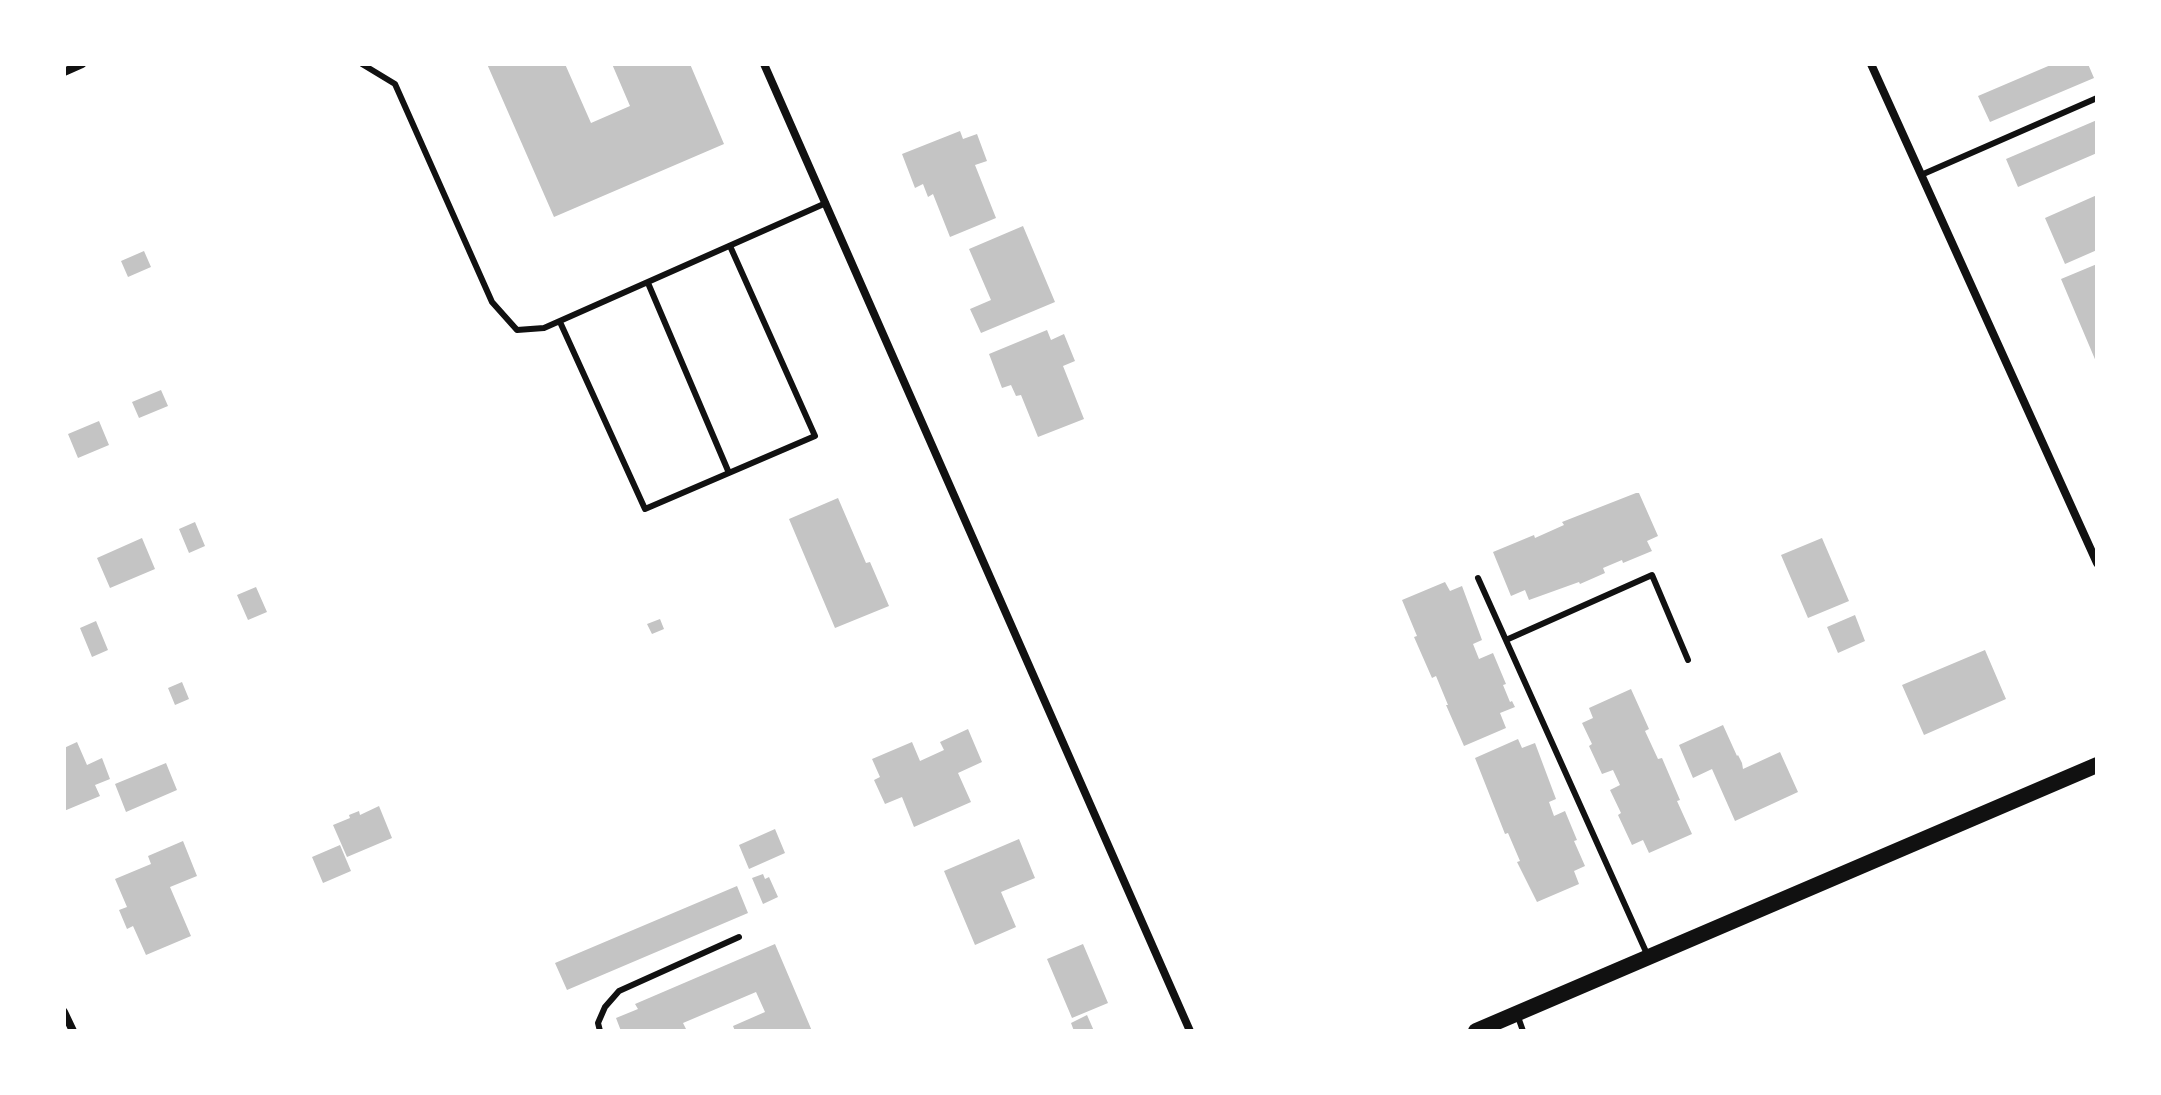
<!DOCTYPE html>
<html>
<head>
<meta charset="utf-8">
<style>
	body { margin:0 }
	#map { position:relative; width:2161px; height:1095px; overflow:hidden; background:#fff; font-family:Georgia,serif }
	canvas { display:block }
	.frame { position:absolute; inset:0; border:66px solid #fff; pointer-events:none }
</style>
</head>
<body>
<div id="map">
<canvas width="2161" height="1095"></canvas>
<div class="frame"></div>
</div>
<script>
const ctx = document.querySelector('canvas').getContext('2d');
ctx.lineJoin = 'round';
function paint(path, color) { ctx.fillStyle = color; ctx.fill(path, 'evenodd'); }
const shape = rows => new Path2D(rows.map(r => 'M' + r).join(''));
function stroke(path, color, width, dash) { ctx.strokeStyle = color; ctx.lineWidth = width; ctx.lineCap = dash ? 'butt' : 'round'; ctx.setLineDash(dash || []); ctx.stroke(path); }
const building = shape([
	[487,64,565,64,591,123,630,106,612,64,690,64,724,144,554,217],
	[2053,64,2088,64,2094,78,1990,122,1978,96],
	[2097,120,2097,153,2018,187,2006,159],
	[960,131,963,139,977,134,987,161,975,165,996,218,950,237,933,194,928,197,923,184,915,188,902,154],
	[2097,195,2097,250,2065,264,2045,218],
	[1023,226,1055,302,981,333,970,309,991,300,969,249],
	[144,251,151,267,128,277,121,261],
	[2097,264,2097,364,2061,279],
	[1047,330,1051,340,1064,334,1075,361,1063,366,1084,419,1038,437,1021,395,1016,396,1011,385,1002,388,989,354],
	[161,390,168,406,139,418,132,402],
	[99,421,109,445,78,458,68,434],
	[1636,493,1639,493,1658,536,1647,541,1652,551,1623,563,1622,560,1603,568,1605,573,1580,584,1579,582,1529,600,1525,590,1511,596,1493,552,1534,535,1535,538,1564,525,1562,522],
	[838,498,866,563,870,562,889,606,835,628,789,519],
	[195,522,205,546,189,553,179,529],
	[142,538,155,569,110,588,97,558],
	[1822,538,1849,601,1808,618,1781,555],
	[1445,582,1450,591,1462,586,1482,640,1473,644,1479,659,1493,653,1506,684,1503,685,1510,702,1512,701,1515,707,1500,713,1506,728,1464,746,1446,705,1448,705,1436,676,1432,678,1414,637,1417,636,1402,600],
	[256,587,267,612,248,620,237,595],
	[1855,615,1865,641,1838,653,1827,627],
	[660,619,664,629,652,634,647,624],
	[96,621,108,650,92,657,80,628],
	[1985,650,2006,699,1924,735,1902,685],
	[182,682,189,699,175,705,168,688],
	[1631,689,1649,729,1645,731,1658,759,1662,758,1680,800,1677,801,1692,834,1649,853,1643,840,1632,845,1618,815,1621,813,1610,790,1620,785,1613,770,1602,774,1589,746,1592,744,1582,723,1593,718,1589,708],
	[1723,725,1737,756,1738,755,1742,763,1743,769,1780,752,1798,792,1735,821,1712,769,1693,778,1679,745],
	[968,729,982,762,958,773,971,802,914,827,902,797,885,804,874,780,880,777,872,759,912,742,920,761,944,750,940,742],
	[1518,739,1522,748,1535,743,1556,799,1549,802,1554,816,1565,811,1577,840,1574,841,1585,866,1574,871,1579,884,1537,902,1517,862,1520,861,1508,833,1505,834,1475,758],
	[77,742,87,765,102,758,110,779,95,785,100,796,64,811,64,748],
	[166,763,177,790,126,812,115,784],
	[379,806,392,838,347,857,333,825,350,818,349,815,359,811,360,815],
	[775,829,785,853,749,869,739,845],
	[1019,839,1035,878,1001,892,1016,927,975,945,944,871],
	[183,841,197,876,170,887,191,936,146,955,133,926,127,929,119,910,127,907,115,879,151,864,148,856],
	[340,845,351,871,323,883,312,857],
	[763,874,765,879,769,877,778,897,763,904,752,878],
	[737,886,748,913,567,990,555,963],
	[775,944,812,1031,735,1031,733,1026,765,1012,756,992,683,1023,687,1031,621,1031,616,1018,638,1009,635,1004],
	[1083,944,1108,1003,1072,1018,1047,959],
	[1087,1015,1094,1031,1074,1031,1071,1023]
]);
const service = shape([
	[362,64,395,84,492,302,517,330,544,328,826,203],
	[1921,175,2097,98],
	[648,283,729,473],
	[560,322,645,509,815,436,730,246],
	[1478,578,1647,954],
	[1506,640,1652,575,1688,660],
	[1517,1014,1523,1031],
	[600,1031,598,1023,605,1007,619,991,739,937]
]);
const minor = shape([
	[764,64,1190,1031],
	[1871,64,2097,563],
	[64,72,82,64],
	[64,1012,73,1031]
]);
const secondary = shape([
	[1476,1031,2097,765]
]);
paint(building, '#c4c4c4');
stroke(service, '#111', 6);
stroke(minor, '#111', 8);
stroke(secondary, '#111', 16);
</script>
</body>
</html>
